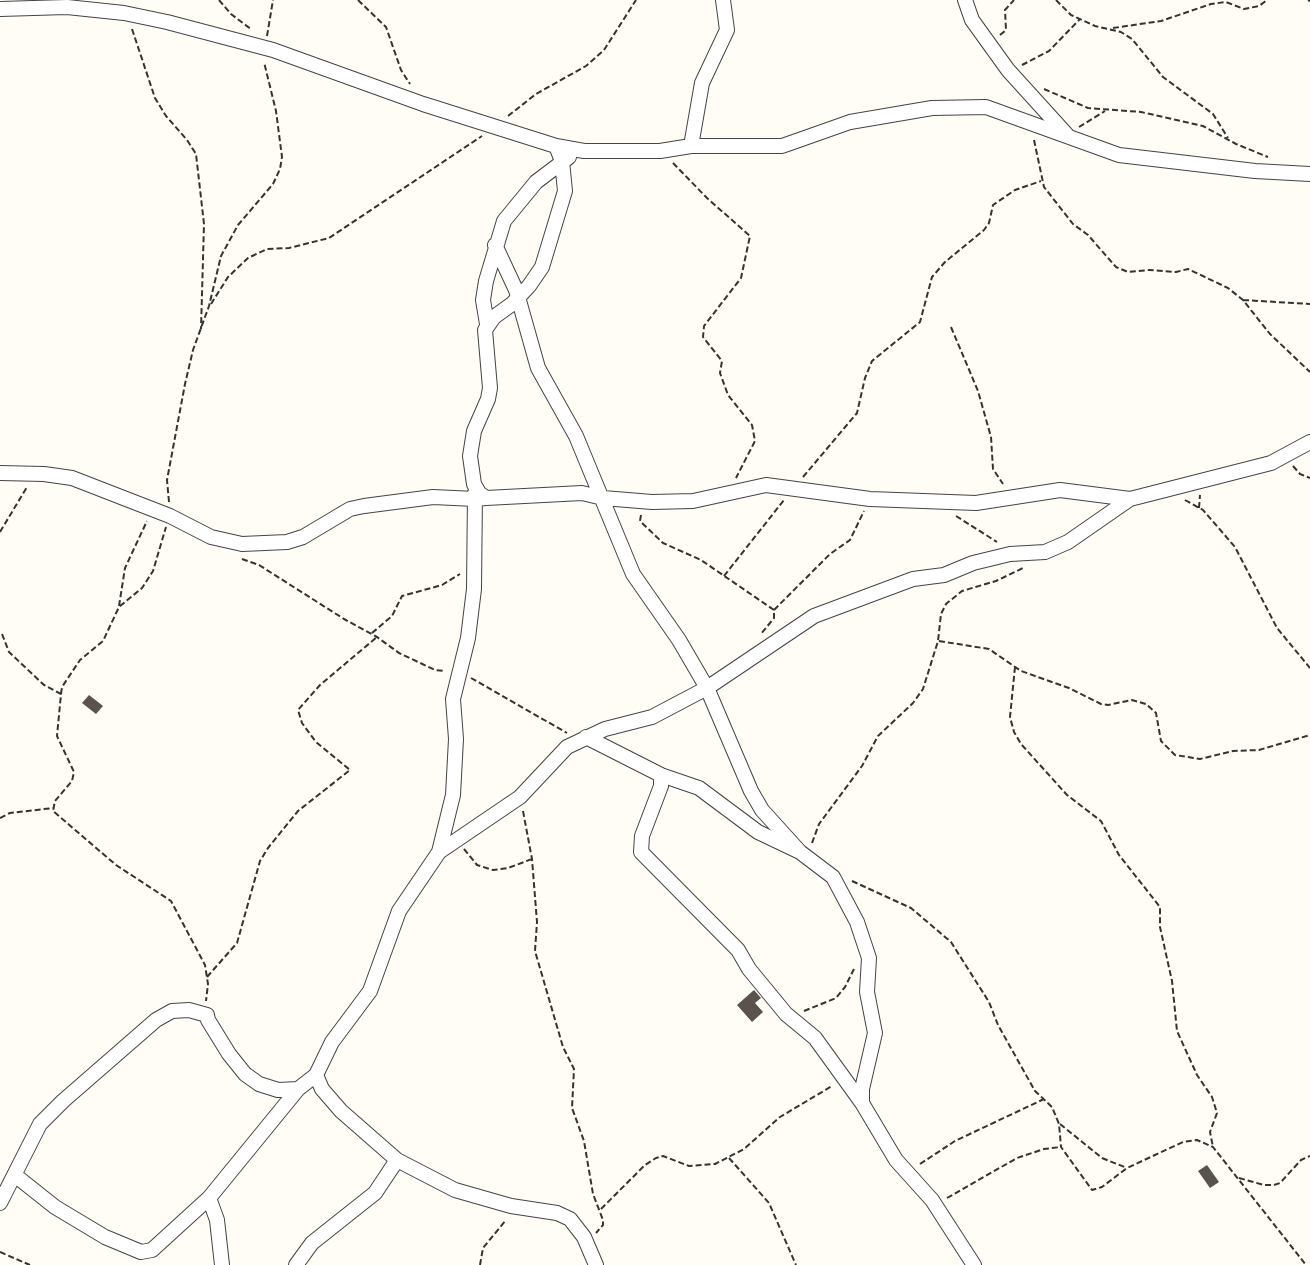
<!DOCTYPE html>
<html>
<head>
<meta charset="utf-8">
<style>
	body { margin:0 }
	canvas { display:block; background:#fffdf5 }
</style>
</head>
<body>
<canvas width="1310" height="1265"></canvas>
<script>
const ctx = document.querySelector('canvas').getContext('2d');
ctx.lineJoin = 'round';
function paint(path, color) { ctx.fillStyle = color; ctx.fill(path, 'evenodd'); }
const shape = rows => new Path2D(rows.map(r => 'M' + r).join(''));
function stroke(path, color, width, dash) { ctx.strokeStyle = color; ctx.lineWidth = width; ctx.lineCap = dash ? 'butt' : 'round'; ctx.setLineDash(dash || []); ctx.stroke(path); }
const building = shape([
	[89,695,103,706,96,714,82,703],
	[754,990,761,998,755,1003,763,1012,752,1022,737,1005],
	[1207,1165,1219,1182,1210,1188,1198,1171]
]);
const path = shape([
	[219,0,231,14,252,30],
	[358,0,386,27,401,70,410,84],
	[1056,0,1071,15,1095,26,1121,32,1132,39,1163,77,1213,114,1228,138],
	[1308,0,1310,1],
	[1113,28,1161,21,1211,4,1226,2,1244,9,1259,6,1267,0],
	[132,29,155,98,166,116,187,140,196,154,204,224,201,329],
	[1000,35,1006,30,1005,10,1014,0],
	[267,36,273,0],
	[1022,65,1049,51,1080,19],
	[1044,89,1088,108,1141,112,1203,126,1236,144,1268,157],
	[508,116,536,94,586,66,604,50,636,0],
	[1079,127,1105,111],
	[1034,140,1044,187,1073,224,1088,235,1116,267,1128,272,1149,270,1176,272,1188,269,1228,288,1243,300,1270,334,1310,372],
	[673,163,707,198,750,236,741,278,704,326,703,337,722,361,720,373,728,395,752,425,755,441,736,478],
	[1243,300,1310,304],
	[211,304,228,277,248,258,267,249,289,248,329,238,482,136],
	[951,327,978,391,991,437,993,469,1003,484],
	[1293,466,1300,474,1310,478],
	[803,477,857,413,865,378,872,361,920,322,932,277,945,262,984,230,989,223,993,205,1015,190,1041,181],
	[1185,500,1203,510,1235,547,1277,628,1310,668],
	[169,502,167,480,185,384,193,350,209,306,221,256,238,225,273,184,280,169,282,157,276,111,264,62],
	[1199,508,1200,495],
	[641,515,640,521,663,543,701,560,774,610,774,618,761,634],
	[956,516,997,542],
	[0,532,27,487],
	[242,559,259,565,344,619,377,637,399,653,435,670,445,671],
	[724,576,784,500],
	[119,606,125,568,147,521],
	[774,610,830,554,850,540,864,511],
	[372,633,392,616,402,596,442,585,460,574],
	[2,634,9,652,44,685,61,694,57,736,74,772,72,781,55,801,53,811,116,865,171,901,205,965,208,984,206,1001],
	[939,641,989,649,1021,671,1069,688,1101,704,1108,705,1132,700,1146,704,1156,713,1161,741,1175,755,1200,759,1233,751,1259,750,1310,735],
	[1015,667,1010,717,1014,732,1021,744,1067,795,1101,821,1119,855,1160,907,1160,927,1172,981,1177,1031,1197,1075,1212,1097,1217,1113,1210,1132,1213,1147],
	[471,678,567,733],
	[61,694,62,687,80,660,103,641,119,607,142,588,153,571,166,527],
	[523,811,532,859,537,922,535,951,563,1047,574,1069,572,1108,584,1141,593,1194,603,1220,603,1225,596,1233],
	[0,818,10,813,53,808],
	[812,843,819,824,862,766,878,736,913,703,923,689,938,641,941,614,946,604,962,591,996,581,1023,568],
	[464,849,477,865,493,870,508,868,532,859],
	[852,881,911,908,951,942,989,1002,998,1025,1035,1091,1052,1107,1059,1124,1061,1147,1092,1190,1102,1187,1127,1168,1183,1142,1197,1140,1213,1147,1306,1265],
	[207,977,237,943,260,861,268,848,298,811,350,770,316,742,302,723,298,710,320,685,377,637],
	[804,1011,836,998,845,987,854,969],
	[1060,1124,1102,1158,1127,1168],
	[729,1158,769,1203,796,1265],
	[920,1164,955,1141,1044,1099],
	[1239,1178,1264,1185,1274,1185,1280,1183,1301,1160,1310,1156],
	[947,1198,1017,1158,1044,1149,1061,1147],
	[601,1209,645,1165,656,1158,663,1156,689,1166,715,1164,744,1149,780,1117,832,1086],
	[0,1252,30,1265],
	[480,1265,483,1248,506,1220]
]);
const minor = shape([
	[965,0,972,20,1008,70,1067,135],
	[0,9,67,7,124,13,167,22,273,50,423,104,556,146,584,151,660,151,691,146,782,146,850,122,932,108,986,107,1119,155,1255,171,1310,174],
	[556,146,562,161,565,191,542,267,529,286,512,304,494,317,485,330,490,388,488,399,474,431,470,456,474,484,479,493,486,498,582,493,603,498,652,502,693,501,766,485,870,499,976,503,1060,490,1130,499,1271,463,1310,442],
	[691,146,702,83,727,30,723,0],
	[495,245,516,290,538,368,576,436,633,574,679,640,707,688,751,791,762,810,800,852],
	[487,324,483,300,486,281,504,221,536,182,569,157],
	[0,473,44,474,72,478,170,516,211,537,242,544,287,542,303,537,350,509,364,506,433,497,475,499,486,498],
	[586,737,661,775,699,788,758,832,800,852,833,877,857,922,869,958,867,992,875,1033,862,1089,862,1103],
	[661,775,661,786,642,836,641,852,738,950,749,969,786,1014,815,1038,862,1103,896,1160,932,1200,974,1265],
	[439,852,453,795,456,739,453,699,468,638,474,589,475,493],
	[316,1075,322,1089,341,1111,397,1160,455,1190,511,1206,557,1213,570,1219,584,1237,596,1265],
	[16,1176,55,1207,105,1237,141,1252,152,1250,209,1198],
	[0,1203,40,1124,63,1101,156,1020,172,1011,189,1010,207,1015,208,1020,229,1054,245,1074,259,1084,278,1090,298,1089],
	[222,1265,217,1220,209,1198,298,1089,316,1075,332,1042,370,991,399,911,439,852,520,797,567,747,605,729,652,717,707,688,814,616,913,579,944,575,973,563,1010,554,1045,552,1068,542,1130,499],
	[296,1265,312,1243,375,1193,397,1160]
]);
paint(building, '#5a524d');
stroke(minor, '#444', 16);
stroke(path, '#333', 2, [6, 3]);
stroke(minor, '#fff', 14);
</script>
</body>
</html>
